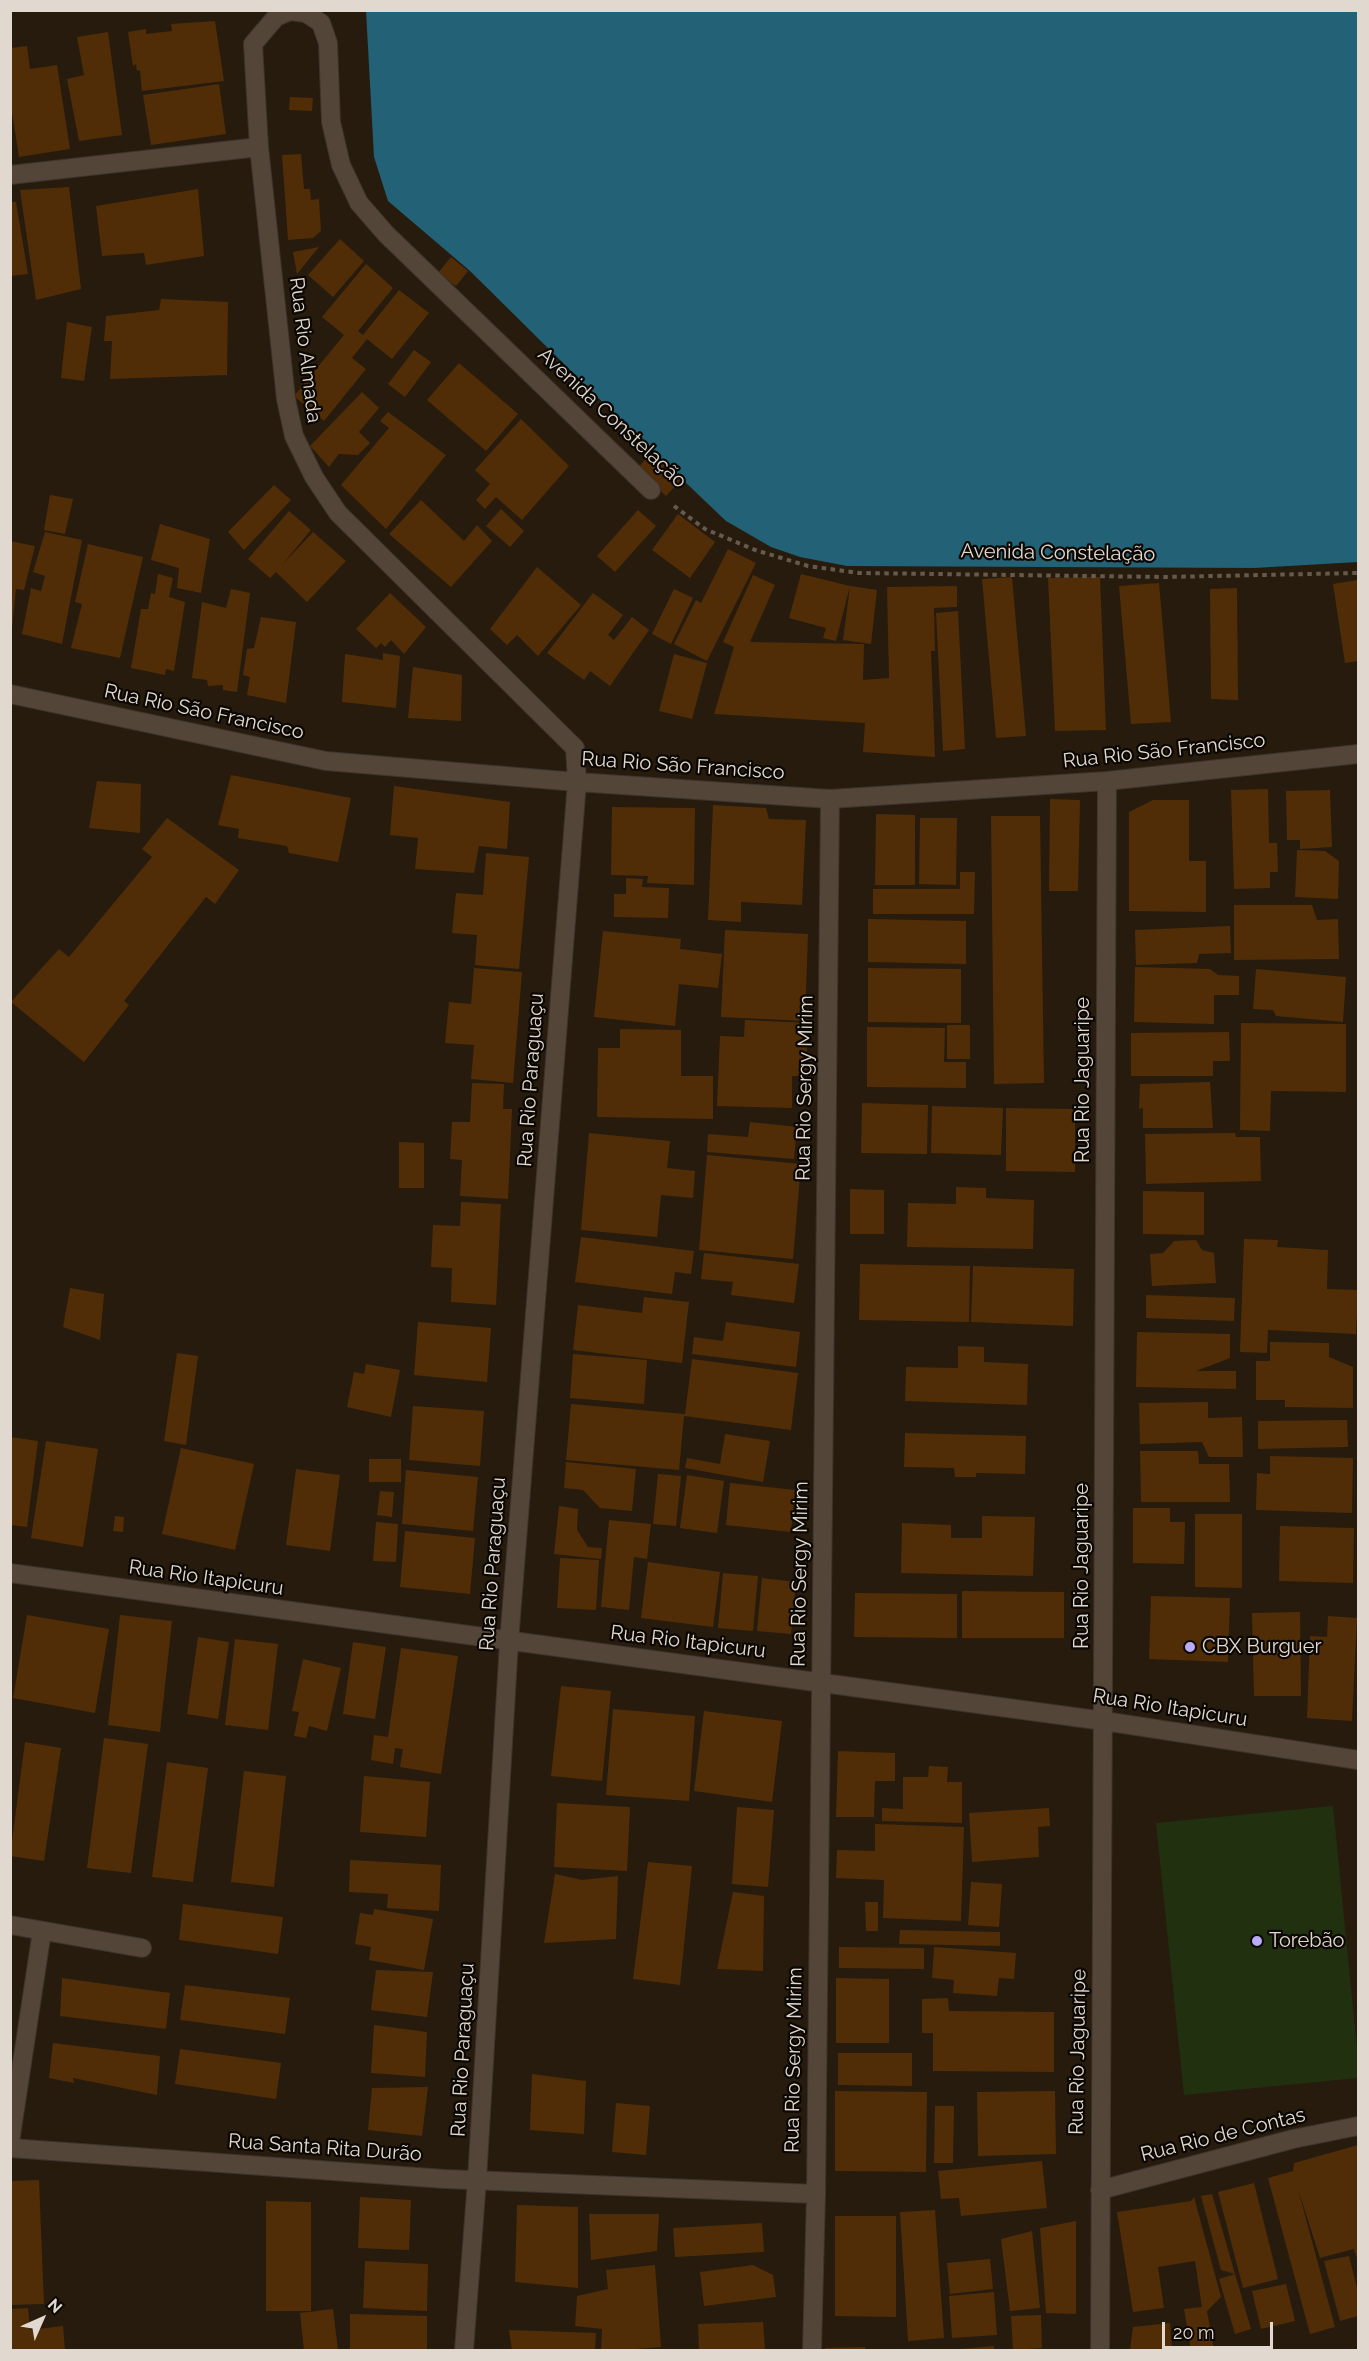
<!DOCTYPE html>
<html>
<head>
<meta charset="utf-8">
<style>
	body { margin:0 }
	#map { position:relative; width:1369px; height:2361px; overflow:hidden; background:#271b0e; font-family:Raleway,sans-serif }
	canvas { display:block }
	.frame { position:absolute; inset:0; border:12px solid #e1d8d0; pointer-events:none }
	.north { position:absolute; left:12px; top:2289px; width:60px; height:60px; -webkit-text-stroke:4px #0b0703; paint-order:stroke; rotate:45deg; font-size:16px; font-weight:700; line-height:24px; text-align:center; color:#e1d8d0 }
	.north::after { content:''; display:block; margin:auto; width:21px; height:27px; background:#e1d8d0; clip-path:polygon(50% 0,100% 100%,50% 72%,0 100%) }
	.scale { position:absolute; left:1162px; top:2322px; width:111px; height:27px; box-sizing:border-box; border:3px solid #e1d8d0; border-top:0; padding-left:8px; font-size:18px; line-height:21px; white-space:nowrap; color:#e1d8d0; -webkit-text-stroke:4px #0b0703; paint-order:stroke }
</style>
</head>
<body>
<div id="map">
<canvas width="1369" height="2361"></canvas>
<div class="frame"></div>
<div class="north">N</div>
<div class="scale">20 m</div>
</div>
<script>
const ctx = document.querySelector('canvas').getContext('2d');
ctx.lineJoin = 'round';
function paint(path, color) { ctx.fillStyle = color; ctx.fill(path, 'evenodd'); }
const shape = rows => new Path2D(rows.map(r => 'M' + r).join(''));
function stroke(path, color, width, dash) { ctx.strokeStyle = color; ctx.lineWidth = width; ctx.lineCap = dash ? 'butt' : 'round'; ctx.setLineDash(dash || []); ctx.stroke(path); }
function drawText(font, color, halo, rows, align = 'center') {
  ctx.font = font + ' Raleway,sans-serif'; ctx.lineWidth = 4.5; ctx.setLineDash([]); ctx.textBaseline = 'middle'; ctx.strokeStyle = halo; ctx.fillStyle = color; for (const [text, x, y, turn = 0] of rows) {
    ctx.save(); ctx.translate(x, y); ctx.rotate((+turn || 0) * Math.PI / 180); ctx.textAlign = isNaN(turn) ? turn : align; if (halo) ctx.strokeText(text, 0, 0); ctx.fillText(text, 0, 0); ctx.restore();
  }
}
const green = shape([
	[1333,1806,1358,2059,1358,2078,1184,2095,1156,1823]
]);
const water = shape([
	[366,11,1358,11,1358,562,1254,568,847,566,800,557,771,547,726,521,643,442,470,271,388,201,374,157]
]);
const building = shape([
	[215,21,224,81,142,91,140,70,137,71,136,64,133,66,128,32,146,29,146,34,172,31,171,24],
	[108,32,122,135,79,141,67,79,84,75,77,37],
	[27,46,30,69,57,65,70,149,19,157,10,100,10,48],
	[219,84,226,134,151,145,143,95],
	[290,97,313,98,312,111,289,110],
	[301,154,304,189,310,189,311,200,319,199,321,231,313,238,288,240,282,155],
	[69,187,81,289,36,300,20,190],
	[198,189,204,256,146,265,144,253,102,256,96,206],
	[10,202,16,202,28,274,10,276],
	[340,239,364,261,333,297,308,275],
	[319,247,297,274,293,252],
	[451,257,468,271,456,286,438,273],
	[366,264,393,288,358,331,363,335,399,290,429,313,392,359,367,339,352,358,366,369,324,421,294,396,344,335,322,317],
	[161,299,228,302,227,375,110,379,112,341,104,341,106,316,159,310],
	[67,322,92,327,84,381,61,378],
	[414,350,431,362,405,397,388,384],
	[459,363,518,414,486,451,427,400],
	[362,392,379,408,359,432,370,443,358,455,339,454,329,467,310,446],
	[388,412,446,455,386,529,341,485,389,428,380,421],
	[521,419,569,466,522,520,496,497,485,509,476,500,490,484,475,470],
	[651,453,681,480,666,496,637,469],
	[274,485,291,500,244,550,228,532],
	[50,495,73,499,65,534,44,530],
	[421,500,464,541,477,525,492,541,451,587,389,534],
	[501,509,524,531,510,547,486,526],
	[638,510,656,526,615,572,597,556],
	[289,511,311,530,282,565,313,532,346,561,307,602,276,572,270,578,248,559],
	[678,514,715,542,690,578,652,550],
	[160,524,210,539,201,593,177,588,179,568,151,560],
	[45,532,82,540,62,644,22,634,31,588,41,591,45,576,33,572],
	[10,541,35,546,24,590,16,589,12,628],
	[88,544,143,557,120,658,71,648,82,604,75,602],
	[728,549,756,563,707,661,674,644,696,600,701,603],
	[537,567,581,605,538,656,517,635,507,645,490,629],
	[158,574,173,578,169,597,185,602,174,671,166,669,165,675,131,668,141,609,148,609,151,593,155,594],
	[801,574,850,586,836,641,823,638,826,628,789,618],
	[753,575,775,585,750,642,864,644,863,680,889,678,887,587,957,586,957,607,934,608,935,651,931,651,935,757,863,752,865,723,714,714,734,647,723,642],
	[1012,577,1026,736,996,738,982,579],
	[1100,577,1106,730,1055,731,1048,578],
	[1358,580,1358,661,1345,663,1333,584],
	[1159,583,1171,722,1131,724,1119,586],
	[850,586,877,590,871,644,843,640],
	[1237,588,1238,700,1211,699,1210,589],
	[231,589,250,593,237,692,223,690,223,685,208,686,207,680,192,678,202,602,226,608],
	[674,589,693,598,671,644,652,634],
	[390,593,426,627,404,654,391,640,385,647,381,643,376,648,356,629],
	[593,593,623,615,608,635,614,640,632,617,649,630,610,686,590,671,584,680,547,653],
	[958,611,965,749,943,751,936,613],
	[261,617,296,622,286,703,247,695,250,677,243,675,247,649,254,648],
	[383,653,400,656,396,708,342,702,345,654,383,660],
	[674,654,707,663,692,719,659,711],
	[413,667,462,675,461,721,408,718],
	[231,775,351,798,338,862,289,853,287,846,238,838,239,829,218,825],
	[97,781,141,784,140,833,89,828],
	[394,786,510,802,507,849,479,846,474,873,415,869,418,838,390,835],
	[1268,789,1269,843,1277,843,1278,872,1270,872,1270,888,1234,889,1231,790],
	[1330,790,1332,847,1300,849,1300,840,1287,840,1286,791],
	[1050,799,1080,800,1078,891,1049,891],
	[1153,800,1189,800,1189,861,1206,861,1206,912,1129,911,1129,812],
	[713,805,766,808,769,819,806,820,802,905,741,902,741,922,708,920],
	[612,807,695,808,694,885,647,883,648,876,611,875],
	[876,814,915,815,915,885,875,885],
	[991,816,1040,816,1044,1083,994,1084],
	[167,818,239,870,215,904,206,897,124,1001,129,1005,84,1062,11,1002,59,949,69,957,152,857,142,849],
	[920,818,957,818,956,885,919,884],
	[1297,850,1325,851,1339,861,1338,899,1295,897],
	[486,853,529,857,519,969,475,965,477,935,452,933,456,893,483,895],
	[960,872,975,872,974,914,873,914,873,889,960,889],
	[626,878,643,879,642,887,669,888,668,918,614,917,614,894,626,894],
	[1234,905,1312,905,1317,920,1338,919,1339,959,1234,960],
	[868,919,966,921,966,964,868,962],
	[1230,926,1231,953,1199,954,1197,963,1136,965,1135,930],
	[725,930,808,934,805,1021,721,1017],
	[603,931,681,939,680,949,722,954,718,988,679,984,675,1026,594,1017],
	[1135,967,1210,969,1218,975,1239,976,1239,995,1214,995,1214,1024,1134,1022],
	[474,968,522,972,513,1083,471,1079,474,1045,445,1043,449,1002,471,1004],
	[868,968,961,969,961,1023,868,1022],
	[1256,969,1346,977,1343,1022,1276,1016,1273,1010,1253,1009],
	[745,1020,808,1023,806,1076,792,1076,792,1108,717,1106,720,1036,744,1037],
	[1241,1023,1346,1024,1346,1092,1271,1091,1270,1131,1240,1130],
	[947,1025,970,1025,970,1059,947,1059],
	[867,1027,945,1028,944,1062,966,1062,966,1088,867,1087],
	[620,1029,681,1030,681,1076,713,1076,713,1119,597,1117,598,1048,620,1048],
	[1229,1032,1230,1061,1213,1061,1213,1076,1131,1076,1131,1033],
	[1210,1082,1213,1128,1143,1128,1143,1108,1139,1109,1140,1084],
	[472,1083,504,1084,503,1109,512,1109,508,1199,460,1196,462,1160,450,1159,452,1122,470,1122],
	[862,1103,928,1105,927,1154,861,1153],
	[932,1106,1003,1108,1001,1155,931,1153],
	[1006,1108,1075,1109,1075,1172,1006,1171],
	[750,1122,797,1127,794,1159,707,1152,708,1134,748,1137],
	[589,1133,670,1141,667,1168,695,1171,693,1198,661,1195,657,1237,581,1230],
	[1235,1133,1236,1137,1260,1137,1261,1181,1146,1184,1145,1134],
	[399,1142,424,1143,424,1188,399,1188],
	[707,1155,801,1164,793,1259,699,1250],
	[956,1187,986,1188,986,1198,1034,1200,1033,1249,907,1247,908,1203,956,1204],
	[850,1189,884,1190,884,1234,850,1234],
	[1143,1191,1204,1192,1204,1235,1143,1234],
	[461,1202,501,1204,496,1305,451,1302,452,1268,431,1267,433,1225,460,1226],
	[581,1237,694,1251,691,1274,675,1272,672,1294,575,1282],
	[1244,1239,1278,1240,1277,1247,1328,1250,1327,1289,1358,1290,1356,1334,1268,1330,1267,1353,1240,1352],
	[1196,1240,1202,1250,1214,1253,1216,1283,1152,1286,1150,1254,1163,1253,1174,1241],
	[704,1253,799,1264,794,1303,731,1295,733,1282,701,1279],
	[860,1264,970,1266,969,1322,859,1320],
	[973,1266,1074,1269,1073,1326,971,1322],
	[70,1288,104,1294,100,1340,63,1327],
	[1146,1295,1235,1298,1234,1321,1146,1318],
	[644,1297,689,1302,682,1363,573,1350,578,1305,642,1313],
	[418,1322,491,1328,487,1382,414,1375],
	[726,1322,800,1332,796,1367,692,1354,694,1337,723,1341],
	[1137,1332,1230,1334,1230,1358,1196,1371,1236,1371,1236,1389,1136,1387],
	[1270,1342,1329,1343,1329,1357,1353,1367,1353,1408,1285,1407,1285,1400,1256,1400,1256,1361,1270,1361],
	[958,1346,984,1347,984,1362,1028,1364,1027,1405,905,1401,906,1367,958,1368],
	[177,1353,198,1356,186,1445,164,1441],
	[573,1354,647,1360,644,1404,570,1398],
	[692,1359,798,1373,791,1430,684,1416,679,1470,566,1460,571,1404,685,1414],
	[366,1364,400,1370,391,1417,347,1407,354,1372,364,1374],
	[1208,1402,1208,1418,1242,1417,1243,1457,1209,1457,1202,1442,1140,1444,1139,1403],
	[413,1406,484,1411,480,1466,409,1460],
	[1347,1420,1348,1447,1258,1449,1258,1421],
	[905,1433,1026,1436,1025,1474,976,1473,976,1477,955,1477,954,1468,904,1467],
	[725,1434,770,1441,763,1482,685,1468,687,1458,720,1464],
	[10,1437,38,1441,27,1527,10,1525],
	[46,1441,98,1449,83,1547,31,1538],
	[181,1448,254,1464,235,1550,162,1534],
	[1140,1451,1198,1451,1199,1464,1229,1464,1230,1502,1141,1502],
	[1270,1456,1353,1458,1352,1513,1256,1510,1257,1473,1270,1474],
	[369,1459,401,1459,401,1482,369,1482],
	[566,1462,636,1469,632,1511,600,1508,583,1490,564,1488],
	[296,1469,340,1475,330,1551,286,1545],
	[406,1470,478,1477,473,1531,402,1524],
	[658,1474,681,1476,676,1526,653,1524],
	[687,1475,724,1481,717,1533,680,1528],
	[730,1483,795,1490,791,1532,726,1525],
	[380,1491,394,1492,392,1517,377,1515],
	[559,1506,578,1509,577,1530,588,1547,602,1548,601,1559,554,1554],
	[1133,1508,1170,1508,1170,1522,1185,1522,1184,1564,1133,1563],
	[1195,1514,1242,1514,1242,1588,1195,1587],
	[115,1516,124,1517,123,1532,113,1531],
	[982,1516,1035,1517,1033,1576,901,1573,902,1523,951,1525,951,1538,982,1538],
	[609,1520,651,1524,647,1559,634,1557,629,1610,601,1607],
	[376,1522,398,1524,396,1562,373,1561],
	[1280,1526,1354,1528,1353,1583,1279,1581],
	[405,1531,475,1538,470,1594,400,1587],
	[560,1558,599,1560,596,1610,557,1608],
	[648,1562,720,1572,713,1627,641,1618],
	[723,1573,758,1576,753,1631,718,1628],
	[762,1578,796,1582,791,1634,757,1631],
	[962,1591,1064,1592,1064,1638,962,1638],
	[855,1593,957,1594,957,1638,854,1637],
	[1151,1596,1230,1598,1228,1662,1149,1659],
	[1300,1612,1301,1696,1254,1696,1252,1613],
	[27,1615,109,1629,95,1713,13,1698],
	[120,1615,172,1621,160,1732,108,1725],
	[1328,1616,1357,1618,1352,1721,1307,1718,1310,1636,1327,1637],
	[198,1637,229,1642,218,1719,187,1714],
	[235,1639,278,1644,268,1730,225,1725],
	[353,1642,386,1647,375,1719,343,1714],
	[401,1648,458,1656,441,1774,400,1767,403,1749,395,1748,393,1764,371,1760,374,1735,388,1737],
	[303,1659,341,1668,327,1731,309,1726,306,1738,294,1736,299,1712,292,1711],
	[561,1686,611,1691,602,1781,551,1776],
	[613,1709,695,1716,689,1801,606,1795],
	[704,1711,782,1721,772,1802,694,1791],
	[104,1738,148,1744,131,1873,87,1868],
	[25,1742,61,1748,44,1861,10,1856],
	[838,1751,895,1753,895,1781,875,1781,874,1817,836,1817],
	[167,1762,208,1768,193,1882,152,1877],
	[929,1766,948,1767,947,1782,962,1782,962,1823,882,1821,882,1808,903,1809,903,1777,928,1777],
	[244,1771,286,1776,274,1887,231,1882],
	[364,1776,430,1782,426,1837,360,1832],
	[557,1803,630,1807,627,1871,554,1867],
	[737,1807,774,1810,768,1887,732,1884],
	[1049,1808,1050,1826,1038,1827,1039,1857,972,1862,969,1813],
	[875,1824,964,1827,961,1921,883,1918,884,1880,836,1878,837,1850,875,1851],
	[350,1860,441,1865,439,1911,387,1908,388,1894,349,1892],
	[648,1862,692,1866,680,1985,633,1979],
	[555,1874,582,1880,618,1876,616,1939,544,1943],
	[971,1882,1002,1884,999,1927,968,1925],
	[733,1892,764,1896,763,1971,717,1969],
	[865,1902,878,1902,878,1931,866,1931],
	[183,1904,283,1917,278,1954,179,1940],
	[374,1909,433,1919,424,1970,369,1960,371,1947,355,1944,360,1913,373,1915],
	[900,1930,1000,1932,1000,1946,899,1944],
	[839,1947,924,1948,924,1969,839,1968],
	[934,1947,1016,1953,1014,1979,999,1978,997,1996,953,1993,954,1980,932,1978],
	[376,1970,433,1972,427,2017,371,2010],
	[62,1978,170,1993,166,2029,60,2016],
	[836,1978,889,1979,889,2043,836,2043],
	[185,1985,290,1998,285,2034,180,2020],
	[948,1998,949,2011,1054,2012,1054,2072,933,2071,933,2033,922,2033,922,1999],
	[374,2025,427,2032,425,2077,371,2073],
	[53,2043,160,2056,157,2095,73,2078,74,2083,49,2078],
	[180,2049,281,2063,276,2099,175,2084],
	[838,2053,912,2053,912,2086,838,2085],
	[532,2074,586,2081,584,2134,530,2130],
	[428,2087,422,2136,368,2130,372,2088],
	[835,2091,927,2092,926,2172,835,2171],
	[1055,2091,1056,2154,978,2156,977,2092],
	[616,2103,650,2106,646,2155,612,2152],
	[935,2106,954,2106,953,2163,934,2163],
	[1358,2145,1358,2261,1354,2249,1320,2258,1298,2189,1335,2327,1310,2334,1268,2178,1293,2171,1294,2163],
	[1042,2161,1047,2208,961,2216,959,2198,941,2199,938,2171],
	[39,2180,44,2304,10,2305,10,2181],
	[1254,2183,1278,2279,1243,2288,1218,2192],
	[1212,2194,1235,2274,1221,2270,1201,2196],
	[360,2197,411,2200,409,2250,358,2248],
	[1194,2197,1221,2297,1207,2311,1214,2350,1191,2350,1184,2309,1202,2307,1195,2261,1158,2267,1164,2308,1133,2312,1117,2212,1191,2201],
	[266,2201,311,2202,311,2311,266,2311],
	[517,2205,578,2207,578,2288,515,2282],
	[935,2210,944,2338,908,2341,900,2212],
	[589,2214,659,2214,657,2251,591,2260],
	[835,2216,896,2216,896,2317,835,2316],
	[1076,2221,1076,2314,1046,2313,1040,2228],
	[762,2223,764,2252,675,2257,673,2228],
	[1032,2231,1040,2308,1010,2311,1001,2239],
	[1349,2256,1358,2292,1358,2316,1340,2321,1324,2261],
	[990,2259,993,2289,950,2294,947,2263],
	[365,2261,428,2264,427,2311,363,2308],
	[655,2265,661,2347,635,2349,635,2350,601,2350,602,2329,575,2326,577,2296,608,2289,606,2270],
	[753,2265,773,2275,776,2297,704,2306,700,2272],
	[1235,2274,1251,2329,1235,2334,1219,2279],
	[1286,2284,1295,2321,1261,2329,1252,2291],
	[994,2292,997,2335,952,2338,949,2296],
	[28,2308,30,2330,63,2326,65,2350,10,2350,10,2309],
	[333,2309,338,2350,304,2350,300,2313],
	[350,2314,427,2316,427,2350,350,2350],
	[1041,2315,1042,2348,1013,2350,1011,2316],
	[763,2322,765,2350,699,2350,698,2324],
	[1170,2323,1172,2350,1130,2350,1133,2327],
	[509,2330,596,2333,595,2350,512,2350],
	[994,2346,994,2350,959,2350,959,2349],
	[865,2347,865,2350,825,2350,825,2348]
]);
const path = shape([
	[674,506,705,529,755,550,808,566,859,573,1166,577,1358,573]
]);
const minor = shape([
	[10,175,259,147],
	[10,694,326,761,577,782,830,799,1107,781,1358,754],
	[10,1573,1104,1721,1358,1760],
	[10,1925,142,1948],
	[10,2142,42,1931],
	[10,2148,445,2179,816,2194],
	[1100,2190,1293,2139,1358,2126],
	[464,2350,477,2180,509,1642,577,782,575,748,338,513,314,477,294,436,286,399,259,147,253,44,276,17,290,11,306,13,321,23,328,43,331,122,341,165,359,203,386,234,651,490],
	[812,2350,816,2194,830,799],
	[1100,2350,1107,781]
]);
const markers = [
	[1190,1647,6,"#bbaaf6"],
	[1257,1941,6,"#bbaaf6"]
];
const streetNames = [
	["Rua Rio Almada",305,350,83],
	["Avenida Constelação",612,418,43],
	["Avenida Constelação",1058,553,1],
	["Rua Rio São Francisco",204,712,12],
	["Rua Rio São Francisco",1164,751,-6],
	["Rua Rio São Francisco",683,766,4],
	["Rua Rio Paraguaçu",531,1080,-86],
	["Rua Rio Jaguaripe",1083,1080,-90],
	["Rua Rio Sergy Mirim",805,1088,-89],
	["Rua Rio Paraguaçu",493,1564,-86],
	["Rua Rio Jaguaripe",1082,1566,-90],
	["Rua Rio Sergy Mirim",800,1574,-89],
	["Rua Rio Itapicuru",206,1578,8],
	["Rua Rio Itapicuru",688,1642,7],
	["Rua Rio Itapicuru",1170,1708,9],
	["Rua Rio Paraguaçu",463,2050,-87],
	["Rua Rio Jaguaripe",1078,2052,-89],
	["Rua Rio Sergy Mirim",794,2060,-89],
	["Rua Rio de Contas",1223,2135,-14],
	["Rua Santa Rita Durão",325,2148,4]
];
const poiNames = [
	["CBX Burguer",1202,1647],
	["Torebão",1269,1941]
];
paint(green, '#21310f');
paint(water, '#226176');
paint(building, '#502d07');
stroke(minor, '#3d332e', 20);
stroke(path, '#655a4e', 4, [4.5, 4.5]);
stroke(minor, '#534538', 18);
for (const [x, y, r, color] of markers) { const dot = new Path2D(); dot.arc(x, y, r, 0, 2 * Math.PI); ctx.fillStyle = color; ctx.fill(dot); stroke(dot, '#0b0703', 2); }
drawText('20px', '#e1d8d0', '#0b0703', streetNames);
drawText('20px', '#e1d8d0', '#0b0703', poiNames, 'left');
</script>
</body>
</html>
